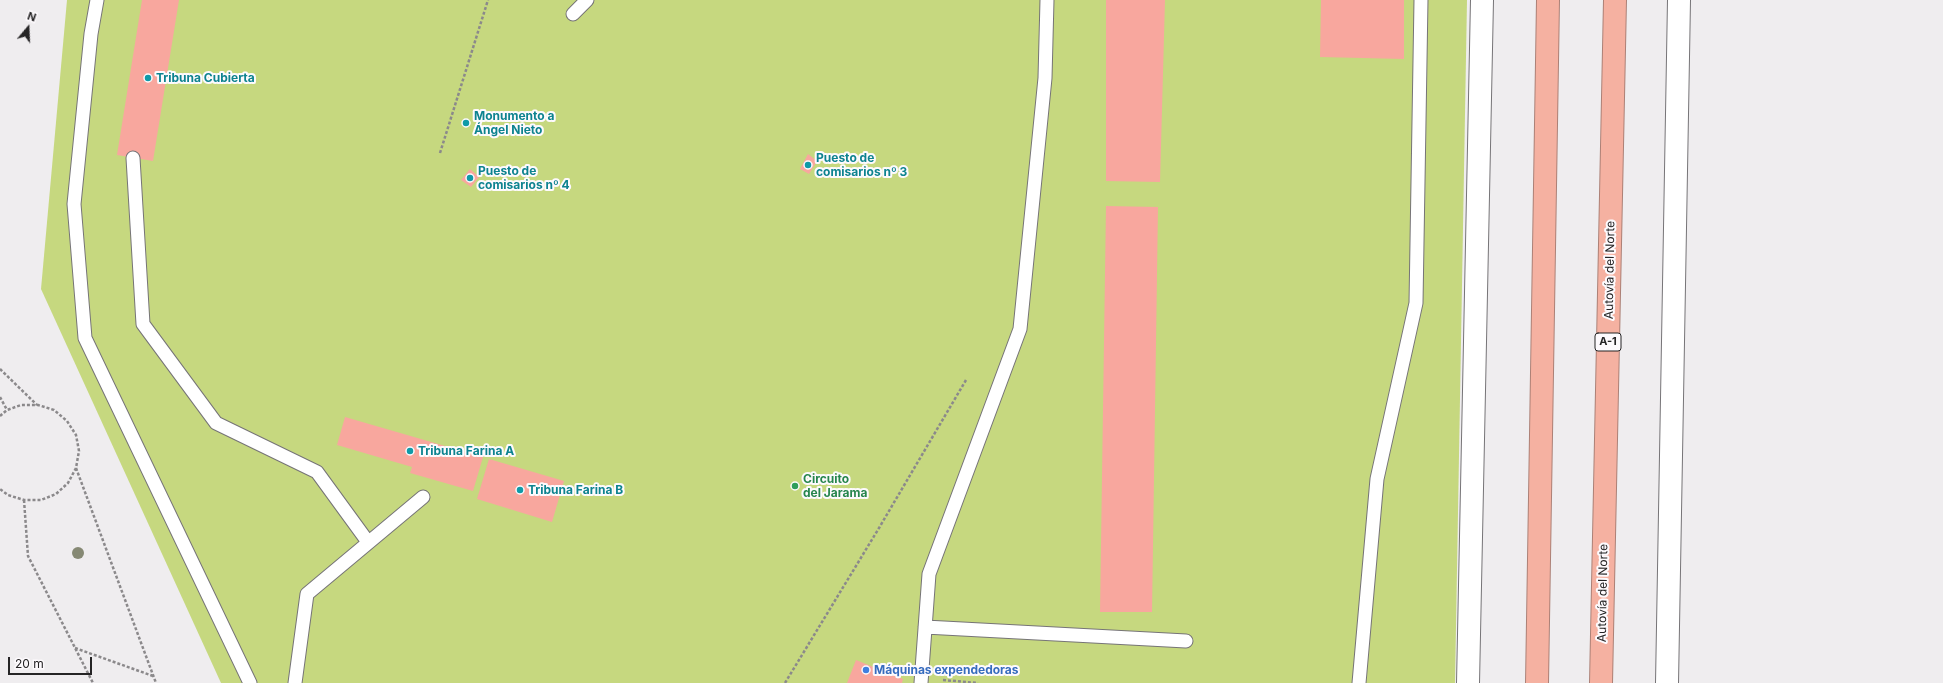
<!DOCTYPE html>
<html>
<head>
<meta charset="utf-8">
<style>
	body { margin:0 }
	#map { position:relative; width:1943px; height:683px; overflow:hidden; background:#efedef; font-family:Inter,sans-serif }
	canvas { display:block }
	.north { position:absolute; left:8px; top:8px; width:40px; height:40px; -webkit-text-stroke:3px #fdfafd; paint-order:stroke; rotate:19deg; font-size:11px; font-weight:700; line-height:16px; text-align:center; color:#252425 }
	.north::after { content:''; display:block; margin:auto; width:14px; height:18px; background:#252425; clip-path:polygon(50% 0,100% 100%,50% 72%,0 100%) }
	.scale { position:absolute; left:8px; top:657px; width:84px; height:18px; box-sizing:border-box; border:2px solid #252425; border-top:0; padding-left:5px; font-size:12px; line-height:14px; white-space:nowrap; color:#252425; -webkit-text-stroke:3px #fdfafd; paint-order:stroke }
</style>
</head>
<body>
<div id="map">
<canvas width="1943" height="683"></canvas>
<div class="north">N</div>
<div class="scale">20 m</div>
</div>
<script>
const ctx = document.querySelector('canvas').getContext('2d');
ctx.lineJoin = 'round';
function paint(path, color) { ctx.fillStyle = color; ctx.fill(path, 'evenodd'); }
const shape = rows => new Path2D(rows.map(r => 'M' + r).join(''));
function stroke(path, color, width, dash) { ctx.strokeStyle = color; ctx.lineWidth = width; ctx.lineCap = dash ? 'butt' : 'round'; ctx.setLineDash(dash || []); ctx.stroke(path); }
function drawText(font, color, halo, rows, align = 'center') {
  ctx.font = font + ' Inter,sans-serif'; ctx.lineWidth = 4; ctx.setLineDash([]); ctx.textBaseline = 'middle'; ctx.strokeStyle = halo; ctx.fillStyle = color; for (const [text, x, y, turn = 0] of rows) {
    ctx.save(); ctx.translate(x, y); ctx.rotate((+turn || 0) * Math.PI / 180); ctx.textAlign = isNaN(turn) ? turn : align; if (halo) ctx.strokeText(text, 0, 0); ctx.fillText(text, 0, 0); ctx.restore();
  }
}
const green = shape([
	[67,0,1467,0,1455,683,221,683,41,289]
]);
const building = shape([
	[142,0,179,0,153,161,117,155],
	[1106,0,1165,0,1160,182,1106,181],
	[1321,0,1404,0,1404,59,1320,57],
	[808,154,817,161,809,174,800,169],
	[470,169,479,177,471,187,461,180],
	[1106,206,1158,207,1152,612,1100,612],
	[345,417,483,457,473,491,410,473,412,467,337,445],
	[489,459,564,481,552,522,477,499],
	[856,660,903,679,902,683,847,683]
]);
const path = shape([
	[440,153,488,0],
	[0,369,37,405],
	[0,397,7,410],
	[0,416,7,410,21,405,38,405,54,410,67,421,76,435,79,451,76,468,68,483,56,494,41,500,24,500,8,495,0,489],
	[76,468,156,683],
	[24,500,28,556,93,683],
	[75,648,153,676],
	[943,680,978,683],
	[785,683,879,528,966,380]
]);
const lane = shape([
	[97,0,91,34,74,204,85,338,250,683],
	[573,14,587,0],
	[133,158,143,324,216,423,317,472,368,542],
	[925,627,1186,641],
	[295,683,307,594,423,497],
	[921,683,929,574,1020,329,1045,78,1047,0],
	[1359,683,1377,479,1416,303,1421,0]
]);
const street = shape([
	[1468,683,1482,0],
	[1667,683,1679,0]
]);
const highway = shape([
	[1537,683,1548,0],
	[1601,683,1615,0]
]);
const trees = [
	[78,553]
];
const markers = [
	[148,78,4,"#0f9aa8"],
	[466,123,4,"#0f9aa8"],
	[808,165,4,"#0f9aa8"],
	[470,178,4,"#0f9aa8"],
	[410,451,4,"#0f9aa8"],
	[795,486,4,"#2e9e5b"],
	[520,490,4,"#0f9aa8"],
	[866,670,4,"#3f7fe0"]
];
const shields = [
	[1608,342,26]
];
const shieldNames = [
	["A-1",1608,342]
];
const cultureNames = [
	["Tribuna Cubierta",156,78],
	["Monumento a",474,116],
	["Ángel Nieto",474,130],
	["Puesto de",816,158],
	["comisarios nº 3",816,172],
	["Puesto de",478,171],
	["comisarios nº 4",478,185],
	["Tribuna Farina A",418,451],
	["Tribuna Farina B",528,490]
];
const streetNames = [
	["Autovía del Norte",1610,270,-89],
	["Autovía del Norte",1603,593,-89]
];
const leisureNames = [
	["Circuito",803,479],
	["del Jarama",803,493]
];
const shopNames = [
	["Máquinas expendedoras",874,670]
];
paint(green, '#c6d87f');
paint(building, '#f8a79e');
stroke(lane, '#767477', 15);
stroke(street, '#767477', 24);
stroke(highway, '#ac8076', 24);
stroke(path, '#8b898b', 2.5, [3, 2]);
stroke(lane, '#fff', 13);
stroke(street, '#fff', 22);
stroke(highway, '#f5b1a1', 22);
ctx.fillStyle = '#868974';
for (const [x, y] of trees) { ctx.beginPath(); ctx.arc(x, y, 6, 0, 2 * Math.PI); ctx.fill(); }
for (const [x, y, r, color] of markers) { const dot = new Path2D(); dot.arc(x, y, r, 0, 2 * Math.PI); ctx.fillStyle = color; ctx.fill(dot); stroke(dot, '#fdfafd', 1.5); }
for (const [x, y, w] of shields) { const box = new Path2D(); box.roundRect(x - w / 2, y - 9, w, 18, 3); ctx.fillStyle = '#fdfafd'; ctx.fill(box); stroke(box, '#252425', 1); }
drawText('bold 11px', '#252425', null, shieldNames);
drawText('bold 12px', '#0d838f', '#fdfafd', cultureNames, 'left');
drawText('12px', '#252425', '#fdfafd', streetNames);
drawText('bold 12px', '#27864d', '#fdfafd', leisureNames, 'left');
drawText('bold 12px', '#366cbe', '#fdfafd', shopNames, 'left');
</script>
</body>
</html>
